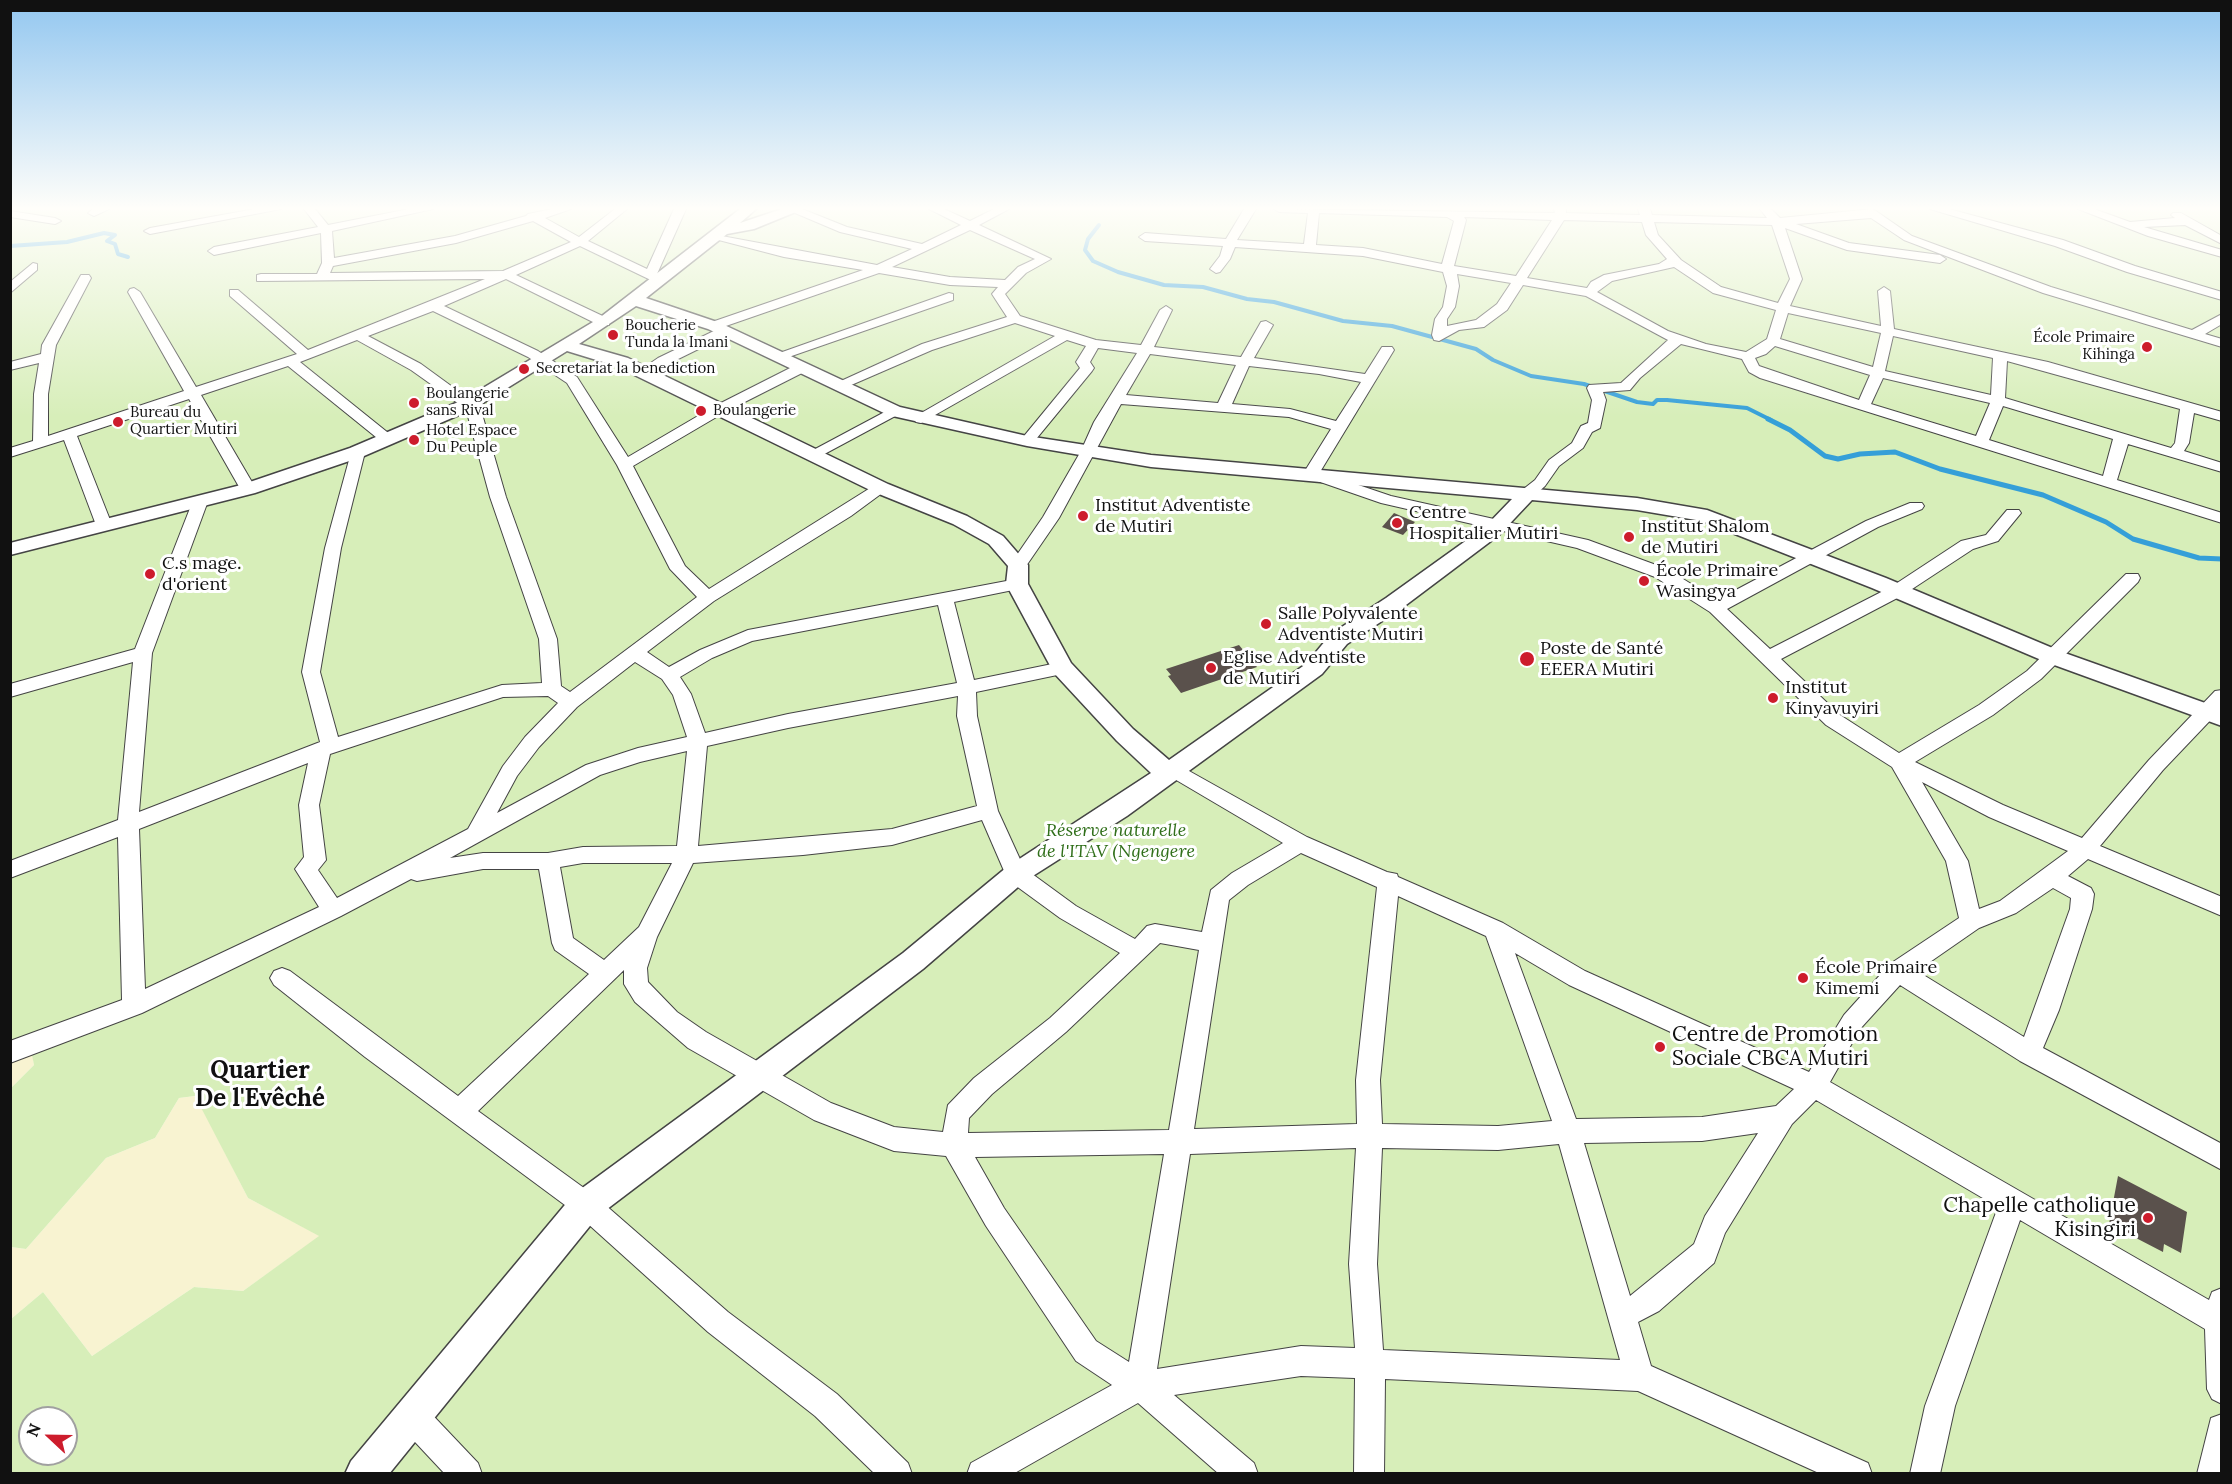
<!DOCTYPE html>
<html>
<head>
<meta charset="utf-8">
<style>
	body { margin:0 }
	#map { position:relative; width:2232px; height:1484px; overflow:hidden; background:#fffcf4; font-family:Lora,serif }
	canvas { display:block }
	.frame { position:absolute; inset:0; border:12px solid #111; pointer-events:none }
	.north { position:absolute; left:18px; top:1406px; width:60px; height:60px; box-sizing:border-box; background:#fff; border:2px solid #a0a0a0; border-radius:50%; rotate:292deg; font-size:16px; font-weight:700; line-height:24px; text-align:center; color:#111 }
	.north::after { content:''; display:block; margin:auto; width:21px; height:27px; background:#cd1c2c; clip-path:polygon(50% 0,100% 100%,50% 72%,0 100%) }
</style>
</head>
<body>
<div id="map">
<canvas width="2232" height="1484"></canvas>
<div class="frame"></div>
<div class="north">N</div>
</div>
<script>
const ctx = document.querySelector('canvas').getContext('2d');
ctx.lineJoin = 'round';
function paint(path, color) { ctx.fillStyle = color; ctx.fill(path, 'evenodd'); }
const shape = rows => new Path2D(rows.map(r => 'M' + r).join(''));
function stroke(path, color, width, dash) { ctx.strokeStyle = color; ctx.lineWidth = width; ctx.lineCap = dash ? 'butt' : 'round'; ctx.setLineDash(dash || []); ctx.stroke(path); }
function drawText(font, color, halo, rows, align = 'center') {
  ctx.font = font + ' Lora,serif'; ctx.lineWidth = 6; ctx.setLineDash([]); ctx.textBaseline = 'middle'; ctx.strokeStyle = halo; ctx.fillStyle = color; for (const [text, x, y, turn = 0] of rows) {
    ctx.save(); ctx.translate(x, y); ctx.rotate((+turn || 0) * Math.PI / 180); ctx.textAlign = isNaN(turn) ? turn : align; if (halo) ctx.strokeText(text, 0, 0); ctx.fillText(text, 0, 0); ctx.restore();
  }
}
const farmland = shape([
	[32,1050,34,1065,11,1088,11,1056],
	[196,1096,248,1198,320,1236,243,1291,194,1287,92,1356,43,1292,11,1319,10,1247,26,1249,106,1158,155,1138,179,1098]
]);
const green = shape([
	[11,209,2221,209,2221,1473,11,1473,11,1319,43,1292,92,1356,194,1287,243,1291,319,1236,248,1198,195,1096,179,1098,155,1138,106,1158,26,1249,11,1247,11,1088,34,1065,31,1050,11,1056],
	[30,1418,66,1418,66,1454,30,1454]
]);
const streamFar1 = shape([
	[1099,225,1088,239,1085,250,1093,261,1118,272,1164,285,1203,287,1247,299,1274,302,1343,321,1392,326,1476,349,1493,360,1531,376,1584,384,1637,402,1653,404,1657,400,1667,400,1747,408,1771,420],
	[10,246,67,242,104,233,115,235,107,241,115,244,118,254,128,257]
]);
const stream = shape([
	[1768,419,1790,430,1825,456,1838,459,1860,454,1895,452,1940,469,2043,495,2106,522,2133,539,2199,558,2222,559]
]);
const building = shape([
	[1394,513,1415,522,1403,535,1382,527],
	[1239,645,1257,667,1181,693,1168,676,1171,675,1166,669],
	[2118,1176,2187,1212,2181,1253,2164,1244,2163,1252,2109,1224]
]);
const minor = shape([
	[93,209,109,209,94,216,88,213,93,209],
	[255,209,281,209,150,234,144,231,150,228,255,209],
	[304,209,315,209,328,225,409,209,433,209,332,231,334,258,455,236,526,216,528,214,552,209,571,209,545,218,579,237,615,209,627,209,588,241,647,269,674,209,686,209,657,274,665,277,665,283,657,283,580,246,516,275,609,319,609,325,599,325,506,279,444,306,538,351,577,377,628,457,715,406,796,365,806,365,806,371,725,412,633,466,685,566,709,589,875,485,887,485,889,488,851,516,714,601,647,652,669,667,700,650,748,630,1017,579,1023,580,1026,584,1023,588,954,602,974,680,1062,662,1068,664,1071,668,1068,672,1062,674,976,692,977,716,998,811,1024,868,1076,906,1135,939,1147,926,1155,924,1202,932,1211,890,1232,873,1283,843,1166,774,1163,769,1166,764,1173,762,1307,837,1387,872,1397,874,1398,877,1503,923,1585,971,1809,1072,1844,1015,1890,964,1959,918,1946,861,1892,767,1826,725,1710,612,1655,577,1577,548,1381,503,1306,477,1303,474,1331,429,1289,417,1121,404,1059,518,1024,569,1012,569,1010,565,1043,517,1081,451,1094,422,1137,353,1098,348,1090,362,1094,368,1092,371,1032,444,1027,445,1020,441,1080,368,1076,362,1086,346,1067,340,921,423,916,422,914,419,916,416,1055,336,1015,323,932,350,842,389,837,390,830,386,922,344,1007,317,992,294,998,287,950,285,879,273,723,327,729,328,729,334,668,364,649,377,639,377,639,371,658,358,718,329,709,329,709,323,863,270,784,257,711,238,711,234,877,265,912,249,840,232,788,210,802,209,847,227,922,244,961,225,929,209,944,209,970,221,994,209,1009,209,979,225,1051,259,1026,273,1005,294,1020,316,1096,340,1141,345,1160,310,1166,306,1172,310,1154,347,1241,357,1261,322,1266,321,1273,325,1254,358,1365,374,1382,347,1392,347,1394,350,1320,472,1391,496,1588,540,1667,569,1717,600,1866,521,1910,503,1922,503,1924,506,1922,509,1878,527,1727,609,1770,649,1891,587,1961,541,1986,535,2007,510,2019,510,2021,513,1998,541,1973,549,1903,595,1781,659,1840,715,1899,753,1979,705,2027,671,2126,574,2138,574,2140,578,2138,582,2041,679,1993,715,1915,762,2003,805,2082,838,2149,760,2215,691,2222,690,2222,708,2163,770,2100,846,2222,897,2222,916,2088,859,2068,876,2091,888,2094,894,2092,909,2059,1010,2043,1048,2222,1144,2222,1170,2020,1061,1900,985,1860,1029,1830,1082,2209,1300,2212,1292,2222,1288,2222,1404,2212,1399,2207,1389,2205,1329,2020,1220,1955,1406,1940,1474,1910,1474,1925,1406,1998,1207,1816,1100,1792,1124,1725,1233,1714,1263,1659,1311,1638,1322,1651,1366,1868,1463,1872,1474,1821,1474,1638,1391,1385,1379,1384,1474,1354,1474,1355,1378,1301,1376,1174,1395,1254,1463,1258,1474,1219,1474,1138,1403,1013,1474,967,1474,971,1463,1112,1385,1076,1361,986,1226,946,1156,894,1151,814,1120,688,1048,635,1002,624,984,624,970,478,1111,595,1196,728,1312,837,1394,908,1463,912,1474,875,1474,815,1416,708,1332,577,1214,365,1057,274,985,270,978,274,971,282,968,290,971,458,1096,589,974,555,950,552,943,539,869,483,869,417,881,411,879,341,916,142,1013,10,1063,10,1041,122,1000,118,837,10,878,10,861,118,820,133,662,10,697,10,684,135,649,194,498,200,496,208,501,152,653,139,812,320,742,302,672,325,548,352,449,362,449,365,452,341,548,320,672,338,737,502,685,542,683,539,639,490,497,466,409,411,370,357,340,300,362,392,436,394,439,392,442,382,442,288,366,201,395,256,489,254,492,242,492,189,399,77,436,112,525,110,528,104,530,96,525,64,440,10,457,10,448,33,441,34,394,39,363,10,370,10,362,41,354,42,345,81,275,89,275,91,278,56,345,48,394,48,436,184,391,128,292,130,289,134,288,140,292,196,387,297,354,230,296,230,290,238,290,308,350,485,279,257,281,257,275,261,274,317,274,322,263,321,233,214,255,208,251,214,247,318,227,304,209],
	[533,221,571,242,503,271,330,273,333,266,456,243,533,221],
	[970,230,1035,259,1018,267,1005,280,950,277,892,267,970,230],
	[433,311,528,357,567,383,617,465,670,569,697,597,570,692,561,686,557,639,506,497,480,407,421,364,368,336,433,311],
	[1150,354,1236,365,1218,403,1126,395,1150,354],
	[1249,366,1319,374,1361,382,1336,421,1290,409,1232,404,1249,366],
	[938,605,957,683,788,714,705,733,691,694,680,677,712,658,752,641,938,605],
	[635,662,662,679,673,695,687,737,638,748,586,765,497,813,517,776,539,747,577,707,635,662],
	[548,696,558,703,525,737,503,766,468,829,337,898,318,870,326,860,319,805,330,754,503,697,548,696],
	[958,696,957,716,977,806,892,829,698,846,707,746,788,728,958,696],
	[687,751,677,846,583,847,548,853,483,853,450,858,600,775,640,762,687,751],
	[308,763,299,805,304,857,295,869,319,907,145,989,139,829,308,763],
	[1922,782,1989,817,2068,851,2000,901,1979,909,1968,861,1922,782],
	[982,820,1008,880,1060,918,1120,953,1050,1018,974,1078,948,1105,943,1132,894,1127,831,1103,706,1032,677,1012,648,982,647,968,657,937,693,863,803,855,892,845,982,820],
	[1301,853,1377,887,1356,1080,1357,1124,1194,1129,1229,900,1248,885,1301,853],
	[583,863,672,863,639,927,604,960,573,938,560,867,583,863],
	[2053,888,2071,898,2070,909,2024,1037,1917,971,1979,928,2016,913,2053,888],
	[1398,896,1486,936,1552,1121,1498,1126,1382,1124,1380,1080,1398,896],
	[1160,943,1199,950,1169,1130,968,1133,969,1118,992,1094,1066,1032,1160,943],
	[1515,953,1569,985,1794,1089,1776,1106,1702,1117,1576,1119,1515,953],
	[1758,1133,1705,1216,1694,1244,1630,1296,1584,1143,1702,1141,1758,1133],
	[1559,1144,1620,1360,1383,1350,1377,1264,1382,1148,1498,1150,1559,1144],
	[1356,1148,1349,1264,1355,1348,1301,1346,1157,1369,1190,1154,1356,1148],
	[1164,1154,1129,1362,1096,1341,1004,1208,975,1157,1164,1154],
	[1244,209,1256,209,1237,240,1304,244,1308,213,1279,212,1274,209,1555,213,1554,209,1566,209,1566,213,1640,215,1638,209,1650,209,1652,215,1767,218,1760,209,1771,209,1780,218,1873,209,1912,236,2051,287,2192,330,2222,314,2222,324,2205,334,2222,339,2222,347,2043,293,1904,240,1871,218,1796,224,1849,243,1940,255,1946,259,1940,263,1847,250,1785,228,1802,279,1790,306,1881,326,1878,291,1884,287,1890,291,1894,329,2048,362,2222,412,2222,421,2194,413,2189,443,2184,451,2222,463,2222,472,2128,444,2117,480,2222,513,2222,523,1760,378,1749,372,1742,359,1681,344,1640,378,1630,390,1603,392,1606,400,1600,428,1592,432,1583,448,1559,466,1545,486,1533,497,1521,497,1519,494,1521,491,1535,480,1549,460,1572,443,1581,426,1588,423,1592,400,1587,388,1589,385,1621,383,1668,340,1586,296,1523,285,1507,310,1484,327,1459,330,1439,341,1434,340,1432,335,1435,319,1443,307,1447,286,1443,272,1363,256,1235,247,1230,259,1220,272,1216,273,1210,269,1220,256,1223,246,1145,241,1139,237,1145,233,1226,239,1244,209],
	[1319,213,1447,217,1454,221,1442,264,1363,248,1316,245,1319,213],
	[1464,217,1552,220,1516,276,1454,266,1466,220,1464,217],
	[1564,220,1642,222,1646,235,1667,259,1659,264,1604,275,1591,282,1587,288,1527,278,1564,220],
	[1654,222,1772,225,1790,279,1778,303,1721,287,1681,260,1658,235,1654,222],
	[1674,267,1713,293,1776,310,1767,339,1746,352,1706,344,1668,331,1597,292,1612,281,1674,267],
	[1457,274,1511,283,1497,304,1476,320,1447,326,1447,319,1455,307,1459,286,1457,274],
	[1788,313,1881,333,1873,367,1780,339,1788,313],
	[1893,336,1993,358,1991,395,1885,371,1893,336],
	[1775,346,1870,375,1859,400,1759,366,1755,358,1766,354,1775,346],
	[2007,361,2180,409,2175,443,2171,448,2005,398,2007,361],
	[1883,378,1990,403,1976,436,1871,404,1883,378],
	[2003,406,2113,439,2103,476,1989,440,2003,406],
	[1930,209,1949,209,2063,240,2135,266,2222,292,2222,300,2127,272,2055,246,1930,209],
	[2078,209,2094,209,2130,222,2175,218,2171,215,2173,213,2181,213,2222,236,2222,244,2185,225,2144,227,2222,250,2222,257,2148,236,2078,209],
	[10,211,55,218,61,221,55,224,10,217,10,211],
	[33,263,37,264,37,270,10,293,10,282,33,263],
	[949,293,953,294,953,300,783,359,778,360,771,356,949,293],
	[894,407,899,408,901,411,899,414,817,458,812,460,804,455,894,407],
	[411,1400,422,1404,478,1463,482,1474,445,1474,400,1426,396,1415,400,1404,411,1400],
	[2222,1414,2222,1474,2197,1474,2211,1418,2222,1414]
]);
const tertiary = shape([
	[740,209,756,209,740,223,782,209,803,209,754,229,727,234,646,298,720,323,900,407,1027,436,1151,455,1637,498,1707,510,1886,578,2062,652,2222,709,2222,726,2046,662,1872,588,1702,521,1637,510,1532,500,1499,535,1402,608,1347,644,1322,674,1127,816,1025,881,923,969,598,1216,389,1474,345,1474,351,1461,574,1194,903,953,1007,867,1151,773,1117,741,1054,673,1006,584,1008,566,989,544,953,524,874,492,616,366,567,351,475,408,364,456,255,493,10,555,10,543,241,485,350,448,463,400,598,319,740,209],
	[636,306,708,329,888,415,1027,446,1151,467,1512,499,1485,527,1386,598,1331,634,1306,664,1169,760,1133,729,1071,663,1028,584,1028,565,1003,536,967,516,888,484,628,358,579,344,636,306]
]);
const markers = [
	[613,335,6,"#cd1c2c"],
	[2147,347,6,"#cd1c2c"],
	[524,369,6,"#cd1c2c"],
	[414,403,6,"#cd1c2c"],
	[701,411,6,"#cd1c2c"],
	[118,422,6,"#cd1c2c"],
	[414,440,6,"#cd1c2c"],
	[1083,516,6,"#cd1c2c"],
	[1397,523,6,"#cd1c2c"],
	[1629,537,6,"#cd1c2c"],
	[150,574,6,"#cd1c2c"],
	[1644,581,6,"#cd1c2c"],
	[1266,624,6,"#cd1c2c"],
	[1527,659,8,"#cd1c2c"],
	[1211,668,6,"#cd1c2c"],
	[1773,698,6,"#cd1c2c"],
	[1803,978,6,"#cd1c2c"],
	[1660,1047,6,"#cd1c2c"],
	[2148,1218,6,"#cd1c2c"]
];
const farPoinames = [
	["Boucherie",625,326],
	["Tunda la Imani",625,343],
	["École Primaire",2135,338,"right"],
	["Kihinga",2135,355,"right"],
	["Secretariat la benediction",536,369],
	["Boulangerie",426,394],
	["sans Rival",426,411],
	["Boulangerie",713,411],
	["Bureau du",130,413],
	["Quartier Mutiri",130,430],
	["Hotel Espace",426,431],
	["Du Peuple",426,448]
];
const poiNames = [
	["Institut Adventiste",1095,506],
	["de Mutiri",1095,527],
	["Centre",1409,513],
	["Hospitalier Mutiri",1409,534],
	["Institut Shalom",1641,527],
	["de Mutiri",1641,548],
	["C.s mage.",162,564],
	["d'orient",162,585],
	["École Primaire",1656,571],
	["Wasingya",1656,592],
	["Salle Polyvalente",1278,614],
	["Adventiste Mutiri",1278,635],
	["Poste de Santé",1540,649],
	["EEERA Mutiri",1540,670],
	["Eglise Adventiste",1223,658],
	["de Mutiri",1223,679],
	["Institut",1785,688],
	["Kinyavuyiri",1785,709],
	["École Primaire",1815,968],
	["Kimemi",1815,989]
];
const parkNames = [
	["Réserve naturelle",1116,831],
	["de l'ITAV (Ngengere",1116,852]
];
const nearPoinames = [
	["Centre de Promotion",1672,1035],
	["Sociale CBCA Mutiri",1672,1059],
	["Chapelle catholique",2136,1206,"right"],
	["Kisingiri",2136,1230,"right"]
];
const nearNeighbourhoodnames = [
	["Quartier",260,1071],
	["De l'Evêché",260,1099]
];
paint(farmland, '#f8f3d1');
paint(green, '#d7eeb9');
stroke(streamFar1, '#359fd8', 4);
stroke(stream, '#359fd8', 5);
paint(building, '#5a514c');
stroke(minor, '#444', 2);
stroke(tertiary, '#444', 3);
paint(minor, '#fff');
paint(tertiary, '#fff');
const sky = ctx.createLinearGradient(0, 0, 0, 417);
sky.addColorStop(0, '#93c7f0');
sky.addColorStop(0.5, '#fffefa');
sky.addColorStop(1, '#fffefa00');
ctx.fillStyle = sky;
ctx.fillRect(0, 0, 2232, 417);
for (const [x, y, r, color] of markers) { const dot = new Path2D(); dot.arc(x, y, r, 0, 2 * Math.PI); ctx.fillStyle = color; ctx.fill(dot); stroke(dot, '#fff', 2); }
drawText('15px', '#111', '#fff', farPoinames, 'left');
drawText('18px', '#111', '#fff', poiNames, 'left');
drawText('italic 18px', '#306f1a', '#fff', parkNames);
drawText('21px', '#111', '#fff', nearPoinames, 'left');
drawText('bold 24px', '#111', '#fff', nearNeighbourhoodnames);
</script>
</body>
</html>
